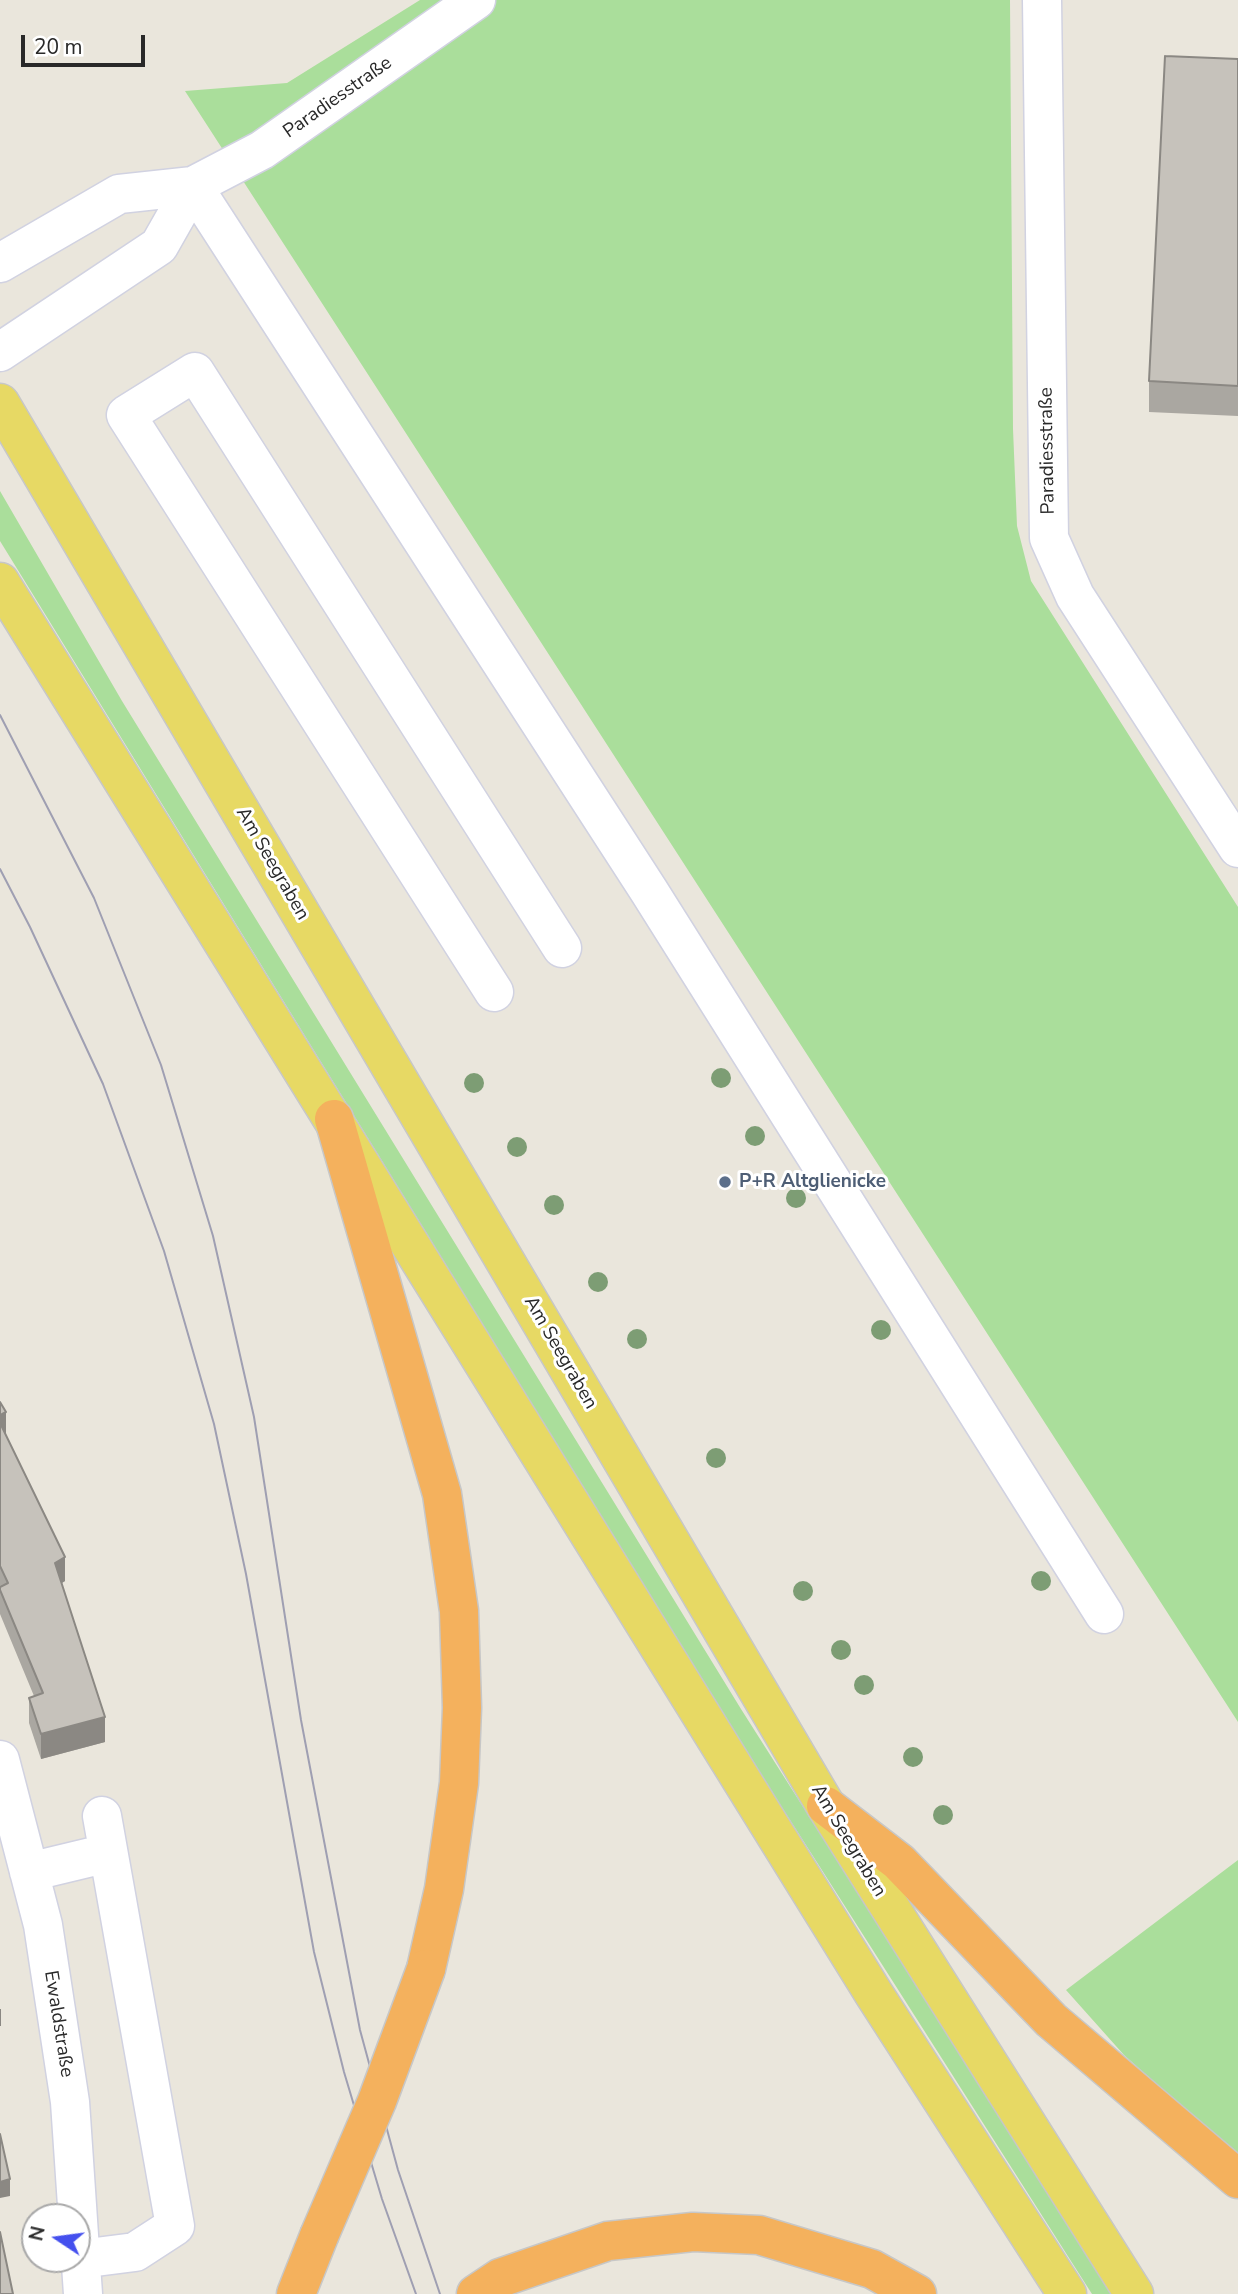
<!DOCTYPE html>
<html>
<head>
<meta charset="utf-8">
<style>
	body { margin:0 }
	#map { position:relative; width:1238px; height:2294px; overflow:hidden; background:#eae6dc; font-family:"Nunito Sans",sans-serif }
	canvas { display:block }
	.north { position:absolute; left:21px; top:2203px; width:70px; height:70px; box-sizing:border-box; background:#fff; border:2px solid #a9a9a9; border-radius:50%; rotate:283deg; font-size:19px; font-weight:700; line-height:28px; text-align:center; color:#292929 }
	.north::after { content:''; display:block; margin:auto; width:24px; height:32px; background:#4550ee; clip-path:polygon(50% 0,100% 100%,50% 72%,0 100%) }
	.scale { position:absolute; left:21px; top:35px; width:124px; height:32px; box-sizing:border-box; border:4px solid #292929; border-top:0; padding-left:9px; font-size:21px; line-height:24px; white-space:nowrap; color:#292929; -webkit-text-stroke:5px #fff; paint-order:stroke }
</style>
</head>
<body>
<div id="map">
<canvas width="1238" height="2294"></canvas>
<div class="north">N</div>
<div class="scale">20 m</div>
</div>
<script>
const ctx = document.querySelector('canvas').getContext('2d');
ctx.lineJoin = 'round';
function paint(path, color) { ctx.fillStyle = color; ctx.fill(path, 'evenodd'); }
const shape = rows => new Path2D(rows.map(r => 'M' + r).join(''));
function stroke(path, color, width, dash) { ctx.strokeStyle = color; ctx.lineWidth = width; ctx.lineCap = dash ? 'butt' : 'round'; ctx.setLineDash(dash || []); ctx.stroke(path); }
function drawText(font, color, halo, rows, align = 'center') {
  ctx.font = font + ' "Nunito Sans",sans-serif'; ctx.lineWidth = 6; ctx.setLineDash([]); ctx.textBaseline = 'middle'; ctx.strokeStyle = halo; ctx.fillStyle = color; for (const [text, x, y, turn = 0] of rows) {
    ctx.save(); ctx.translate(x, y); ctx.rotate((+turn || 0) * Math.PI / 180); ctx.textAlign = isNaN(turn) ? turn : align; if (halo) ctx.strokeText(text, 0, 0); ctx.fillText(text, 0, 0); ctx.restore();
  }
}
const green = shape([
	[420,0,1010,0,1013,429,1017,526,1031,581,1238,907,1238,1722,185,91,287,83],
	[0,491,122,701,741,1709,1112,2294,1092,2294,732,1729,0,541],
	[1238,1860,1238,2156,1124,2055,1066,1990]
]);
const minor = shape([
	[1042,0,1049,538,1075,596,1238,848],
	[193,186,649,891,1104,1614],
	[0,263,119,194,193,186,262,150,476,0],
	[0,352,159,246,193,186],
	[494,992,126,415,195,372,562,948],
	[0,1760,43,1925,70,2102,83,2294],
	[29,1872,108,1853],
	[80,2259,135,2252,175,2226,102,1816]
]);
const major = shape([
	[0,403,826,1806,1134,2294],
	[0,582,874,1994,1067,2294]
]);
const highway = shape([
	[334,1119,442,1494,459,1611,462,1708,459,1783,444,1889,426,1969],
	[826,1806,899,1862,1051,2020,1238,2179],
	[296,2294,319,2236],
	[476,2294,500,2278,608,2241,693,2232,759,2235,872,2269,917,2294]
]);
const tram = shape([
	[0,715,94,898,161,1065,213,1236,254,1417,301,1720,360,2030,398,2170,440,2294],
	[0,869,30,927,103,1084,164,1251,214,1424,246,1574,314,1952,344,2072,382,2199,416,2294]
]);
const highwayBridge = shape([
	[319,2236,377,2101,426,1969]
]);
const trees = [
	[721,1078],
	[474,1083],
	[755,1136],
	[517,1147],
	[796,1198],
	[554,1205],
	[598,1282],
	[881,1330],
	[637,1339],
	[716,1458],
	[1041,1581],
	[803,1591],
	[841,1650],
	[864,1685],
	[913,1757],
	[943,1815]
];
const wall = shape([
	[1238,59,1238,416,1149,412,1149,381],
	[0,1402,6,1436,65,1581,62,1583,105,1742,41,1759,29,1723,29,1698,34,1696,0,1614]
]);
const shadedWall = shape([
	[6,1412,6,1436,0,1439,0,1415],
	[65,1557,65,1581,55,1587,55,1563],
	[105,1717,105,1742,41,1759,41,1734],
	[0,2009,1,2009,1,2026,0,2026],
	[10,2179,10,2196,0,2198,0,2182]
]);
const building = shape([
	[1165,56,1238,59,1238,386,1149,381,1165,56],
	[0,1402,6,1412,0,1415,0,1402],
	[0,1423,65,1557,55,1563,105,1717,41,1734,29,1698,43,1693,0,1590,0,1587,8,1583,0,1566,0,1423],
	[0,2134,10,2179,0,2182,0,2134],
	[0,2232,13,2294,0,2294,0,2232]
]);
const markers = [
	[725,1182,7,"#5c6f8a"]
];
const streetNames = [
	["Paradiesstraße",338,98,-35],
	["Paradiesstraße",1048,451,-91],
	["Am Seegraben",272,864,60],
	["Am Seegraben",560,1353,60],
	["Am Seegraben",848,1841,59],
	["Ewaldstraße",58,2024,81]
];
const serviceNames = [
	["P+R Altglienicke",739,1182]
];
paint(green, '#aade9b');
stroke(minor, '#d1d2e1', 41);
stroke(major, '#c7c7c7', 41);
stroke(highway, '#c7c7c7', 41);
stroke(minor, '#fff', 38);
stroke(major, '#e7d964', 38);
stroke(highway, '#f4b15d', 38);
stroke(tram, '#9f9fb2', 2);
stroke(highwayBridge, '#c7c7c7', 41, []);
stroke(highwayBridge, '#f4b15d', 38);
ctx.fillStyle = '#7d9d74';
for (const [x, y] of trees) { ctx.beginPath(); ctx.arc(x, y, 10, 0, 2 * Math.PI); ctx.fill(); }
paint(wall, '#aaa7a1');
paint(shadedWall, '#8b8883');
paint(building, '#c6c2bb');
stroke(building, '#8b8883', 2);
for (const [x, y, r, color] of markers) { const dot = new Path2D(); dot.arc(x, y, r, 0, 2 * Math.PI); ctx.fillStyle = color; ctx.fill(dot); stroke(dot, '#fff', 2.5); }
drawText('19px', '#292929', '#fff', streetNames);
drawText('bold 19px', '#4e5e75', '#fff', serviceNames, 'left');
</script>
</body>
</html>
